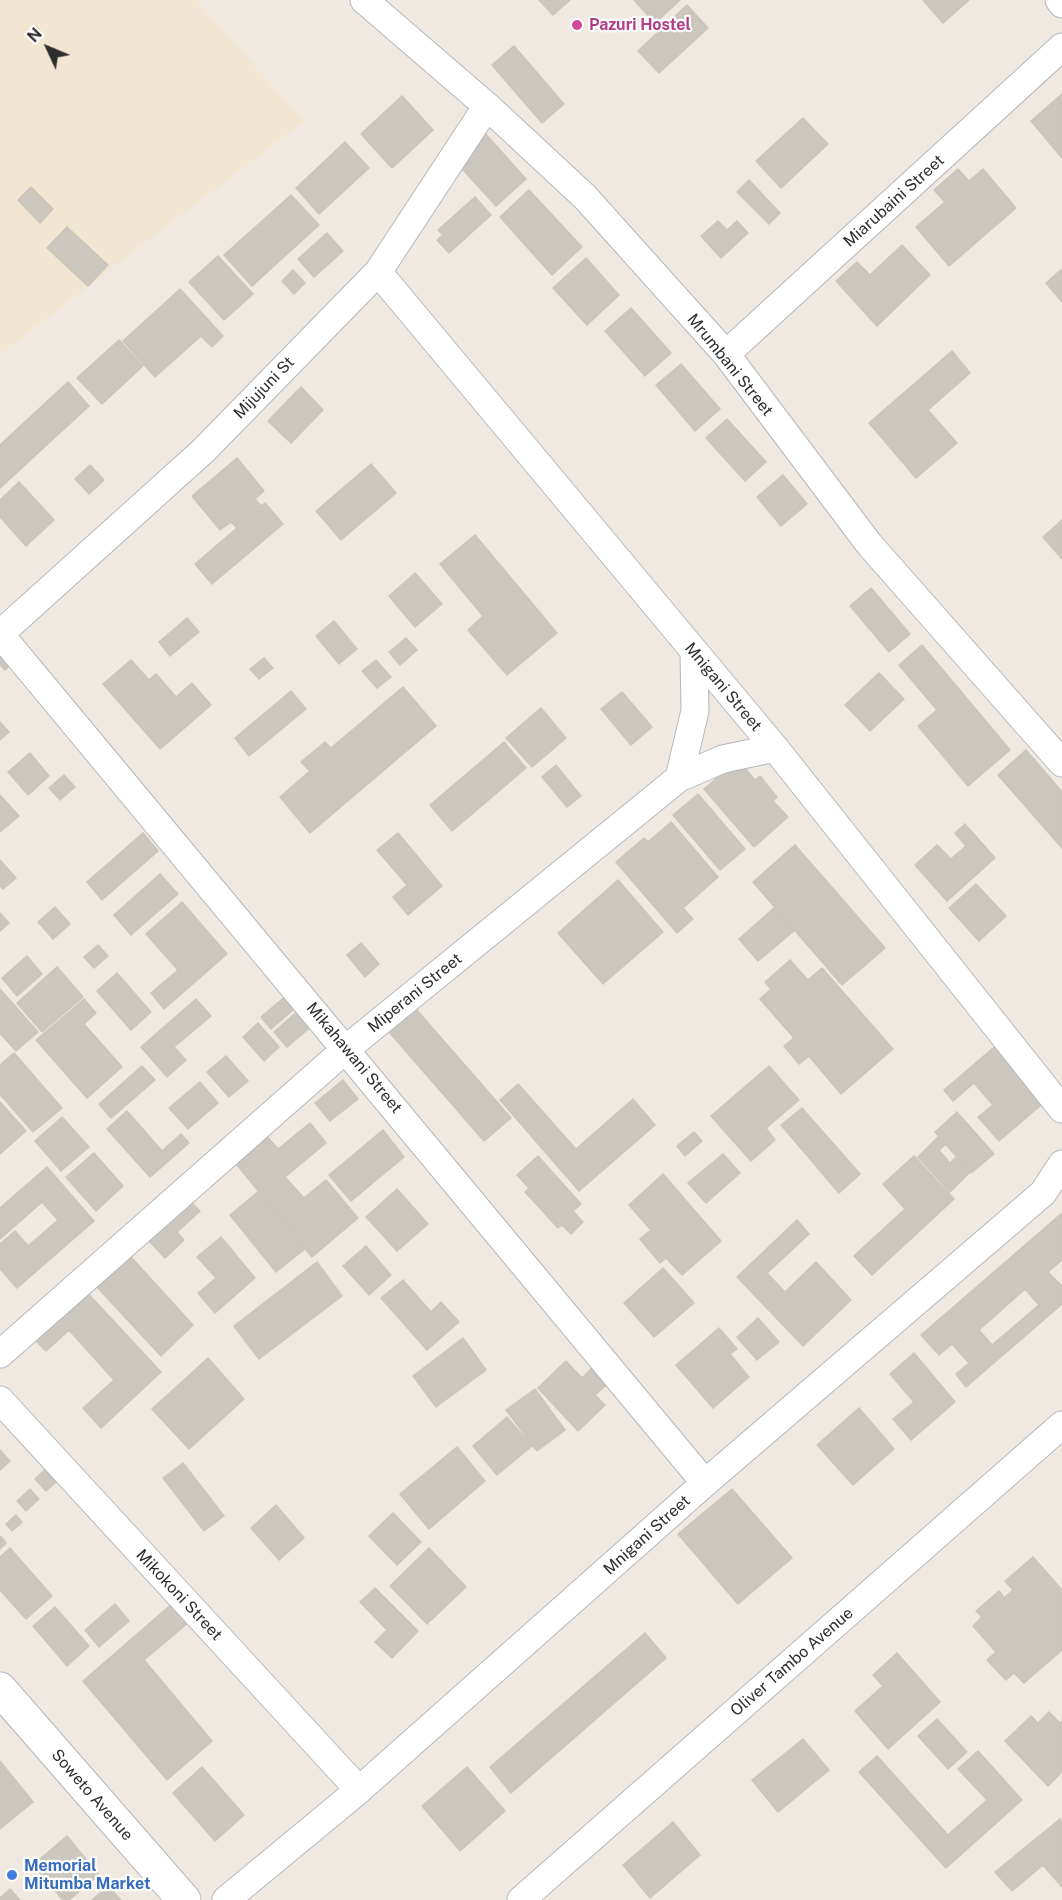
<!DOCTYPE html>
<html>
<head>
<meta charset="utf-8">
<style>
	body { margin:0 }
	#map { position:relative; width:1062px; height:1900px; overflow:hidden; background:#efe9e1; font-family:"Public Sans",sans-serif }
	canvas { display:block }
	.north { position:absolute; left:18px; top:18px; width:60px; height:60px; -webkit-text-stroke:4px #fff; paint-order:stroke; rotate:314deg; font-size:16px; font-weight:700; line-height:24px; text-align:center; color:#2e2e2e }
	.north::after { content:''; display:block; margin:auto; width:21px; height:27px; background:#2e2e2e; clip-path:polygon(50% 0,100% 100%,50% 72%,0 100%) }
</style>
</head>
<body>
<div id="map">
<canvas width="1062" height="1900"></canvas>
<div class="north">N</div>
</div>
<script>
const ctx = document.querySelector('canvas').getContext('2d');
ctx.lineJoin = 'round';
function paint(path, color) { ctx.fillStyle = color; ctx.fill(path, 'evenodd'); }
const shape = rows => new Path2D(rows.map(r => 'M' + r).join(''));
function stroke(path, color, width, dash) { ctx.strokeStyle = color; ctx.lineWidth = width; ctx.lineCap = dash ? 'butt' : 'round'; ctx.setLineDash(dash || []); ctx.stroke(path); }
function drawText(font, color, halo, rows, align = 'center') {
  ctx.font = font + ' "Public Sans",sans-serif'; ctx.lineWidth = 4.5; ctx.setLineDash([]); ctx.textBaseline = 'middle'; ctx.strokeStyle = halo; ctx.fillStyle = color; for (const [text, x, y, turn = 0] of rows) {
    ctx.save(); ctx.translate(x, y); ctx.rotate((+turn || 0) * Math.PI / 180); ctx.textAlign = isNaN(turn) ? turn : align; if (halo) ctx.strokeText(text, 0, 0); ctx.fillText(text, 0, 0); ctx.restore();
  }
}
const education = shape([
	[0,0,196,0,304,121,0,354]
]);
const building = shape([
	[539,0,570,0,553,15,539,0],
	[634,0,680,0,655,23,634,0],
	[923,0,969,0,943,23,923,0],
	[687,5,708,28,659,73,638,51,687,5],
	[514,46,564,104,542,123,492,65,514,46],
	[1062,94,1062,158,1031,121,1062,94],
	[402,96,433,130,392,168,361,134,402,96],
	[803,118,828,144,781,188,756,161,803,118],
	[483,131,526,179,496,206,453,159,483,131],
	[345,142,369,168,319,214,296,188,345,142],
	[958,169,969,181,983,169,1016,208,949,266,916,227,945,202,934,190,958,169],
	[749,180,780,213,769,224,737,192,749,180],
	[31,187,53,209,40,223,18,200,31,187],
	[529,190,582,247,552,275,500,217,529,190],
	[291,195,319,225,252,286,224,255,291,195],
	[475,197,491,215,449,253,437,240,443,235,438,230,475,197],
	[718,221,727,230,737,221,748,233,721,258,701,236,718,221],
	[67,227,108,265,88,286,47,248,67,227],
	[327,233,343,251,314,277,298,259,327,233],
	[902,245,930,275,877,326,836,281,857,262,870,275,902,245],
	[218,256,253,294,224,320,189,282,218,256],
	[586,258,619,295,587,325,553,288,586,258],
	[1062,269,1062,302,1046,283,1062,269],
	[293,270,305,283,294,294,282,281,293,270],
	[180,289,223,336,212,347,201,336,155,377,123,341,180,289],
	[631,308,671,353,645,376,605,331,631,308],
	[119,340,143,366,102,404,77,378,119,340],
	[952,351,970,373,928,410,957,443,916,478,869,423,952,351],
	[681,364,720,409,695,431,656,385,681,364],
	[68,382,89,406,0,488,0,445,68,382],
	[301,387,323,410,291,443,268,421,301,387],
	[727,419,766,462,745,481,706,438,727,419],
	[237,458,264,491,255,499,261,506,265,503,283,524,212,584,195,564,237,528,231,522,220,530,192,496,237,458],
	[371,464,396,493,341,540,316,511,371,464],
	[90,465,104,480,89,494,75,479,90,465],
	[783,475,807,504,781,526,757,497,783,475],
	[19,482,54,520,26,546,0,517,0,500,19,482],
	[1062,520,1062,559,1043,537,1062,520],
	[475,535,557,633,507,675,468,630,483,616,440,564,475,535],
	[415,573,442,604,415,627,389,596,415,573],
	[871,588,910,634,889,652,850,606,871,588],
	[187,618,199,632,170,656,159,642,187,618],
	[334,621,357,649,339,664,316,636,334,621],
	[406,638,417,650,400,665,389,652,406,638],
	[0,643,17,659,5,670,0,665,0,643],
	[922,645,1010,750,968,786,918,726,937,710,899,665,922,645],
	[264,658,273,668,259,679,250,669,264,658],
	[131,660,149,680,156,674,176,697,192,683,211,705,160,749,103,684,131,660],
	[376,660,391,677,377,688,362,671,376,660],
	[879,673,904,699,870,731,845,705,879,673],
	[403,687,436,726,310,833,280,797,310,771,301,762,325,742,331,748,403,687],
	[291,691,306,709,249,756,235,738,291,691],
	[622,692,652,727,631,745,601,709,622,692],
	[541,708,566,738,532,767,506,738,541,708],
	[0,722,9,732,0,740,0,722],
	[504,742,526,768,452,831,430,805,504,742],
	[1026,750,1062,792,1062,848,998,775,1026,750],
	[30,753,49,776,28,795,8,772,30,753],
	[738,760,755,780,760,776,777,797,773,801,788,817,754,847,704,789,738,760],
	[556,765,581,796,567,807,542,777,556,765],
	[64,775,75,787,60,800,49,788,64,775],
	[698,794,745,849,720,870,673,815,698,794],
	[0,795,19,816,0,832,0,795],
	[671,822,718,877,683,908,693,919,677,933,616,862,644,838,648,842,671,822],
	[965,824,995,858,947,901,915,865,937,845,951,859,966,846,955,833,965,824],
	[143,833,158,851,102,900,87,882,143,833],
	[398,833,442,886,408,915,393,897,407,885,377,850,398,833],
	[795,845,885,948,842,985,753,882,795,845],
	[0,860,16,878,3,889,0,886,0,860],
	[160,874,178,894,131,935,114,915,160,874],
	[618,880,663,932,603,984,558,933,618,880],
	[976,884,1006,916,979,941,949,908,976,884],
	[182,902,227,954,164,1009,151,993,178,970,146,934,182,902],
	[55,907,70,924,53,939,38,922,55,907],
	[774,908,794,931,758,961,739,939,774,908],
	[0,913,9,923,0,931,0,913],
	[361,943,379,964,365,977,347,955,361,943],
	[98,945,108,956,94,968,84,957,98,945],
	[27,956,42,974,17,996,2,978,27,956],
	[790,960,808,980,822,968,893,1049,841,1094,809,1056,799,1064,784,1046,794,1038,760,999,771,989,765,982,790,960],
	[57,967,83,997,42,1032,17,1003,57,967],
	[117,973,151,1012,131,1030,97,991,117,973],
	[0,989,38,1032,16,1051,0,1033,0,989],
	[293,990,302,1002,271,1029,261,1017,293,990],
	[84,999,96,1013,84,1024,122,1067,87,1098,36,1040,84,999],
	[196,999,211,1016,174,1047,186,1060,167,1077,141,1047,196,999],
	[409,1001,511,1118,484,1141,382,1024,409,1001],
	[300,1009,313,1025,287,1047,274,1032,300,1009],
	[258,1023,279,1047,264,1061,243,1037,258,1023],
	[999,1043,1048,1099,999,1141,978,1117,993,1105,974,1083,953,1101,944,1090,999,1043],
	[14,1053,62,1108,33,1132,0,1094,0,1065,14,1053],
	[226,1056,248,1081,229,1097,207,1072,226,1056],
	[142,1066,155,1080,111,1118,99,1104,142,1066],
	[769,1066,799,1100,766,1128,775,1140,751,1161,711,1116,769,1066],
	[343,1080,358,1099,330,1121,315,1103,343,1080],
	[200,1082,218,1103,188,1129,169,1108,200,1082],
	[518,1084,576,1149,633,1099,655,1125,579,1191,500,1100,518,1084],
	[0,1102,26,1131,0,1154,0,1102],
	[802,1108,860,1174,839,1193,781,1125,802,1108],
	[127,1111,162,1151,181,1134,189,1143,150,1177,107,1129,127,1111],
	[957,1112,994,1154,971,1173,935,1132,957,1112],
	[62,1117,89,1147,61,1171,35,1141,62,1117],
	[310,1123,326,1143,285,1177,304,1198,326,1180,358,1218,312,1257,233,1160,265,1134,278,1149,310,1123],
	[383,1130,404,1157,351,1201,329,1175,383,1130],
	[694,1132,702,1141,685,1156,677,1146,694,1132],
	[938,1137,945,1145,939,1150,950,1163,956,1157,970,1172,950,1192,918,1157,938,1137],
	[94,1153,123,1186,96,1211,66,1177,94,1153],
	[723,1154,740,1173,706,1203,688,1183,723,1154],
	[538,1156,581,1204,573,1211,583,1222,571,1234,562,1225,558,1228,525,1192,529,1188,517,1175,538,1156],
	[914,1156,954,1199,872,1275,854,1256,905,1209,883,1184,914,1156],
	[47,1167,94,1221,17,1288,0,1269,0,1244,15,1231,28,1246,58,1220,42,1202,0,1239,0,1208,47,1167],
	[663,1174,721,1241,682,1275,666,1258,660,1263,640,1239,651,1230,629,1205,663,1174],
	[397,1189,428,1224,397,1251,366,1217,397,1189],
	[259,1191,306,1248,276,1272,230,1215,259,1191],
	[187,1198,200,1211,177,1232,184,1240,165,1258,145,1237,187,1198],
	[1062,1213,1062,1260,1048,1272,1062,1286,1062,1304,966,1387,956,1374,969,1363,952,1344,939,1355,921,1335,1062,1213],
	[1025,1289,1039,1305,992,1345,979,1330,1025,1289],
	[797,1220,809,1234,767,1273,785,1292,816,1262,851,1300,803,1346,737,1277,797,1220],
	[221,1237,255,1278,215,1313,198,1293,216,1278,197,1257,221,1237],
	[366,1246,391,1275,369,1295,343,1266,366,1246],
	[130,1256,193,1325,161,1356,97,1287,130,1256],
	[317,1262,342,1296,259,1359,234,1326,317,1262],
	[663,1268,694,1303,654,1337,624,1303,663,1268],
	[403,1280,431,1312,441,1302,459,1322,427,1350,381,1298,403,1280],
	[80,1285,161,1372,101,1428,83,1408,114,1380,69,1330,46,1351,28,1333,80,1285],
	[758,1318,779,1342,757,1360,737,1337,758,1318],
	[719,1328,737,1349,730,1354,749,1377,713,1408,676,1365,719,1328],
	[463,1338,486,1370,436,1407,413,1376,463,1338],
	[914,1353,955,1402,911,1440,893,1419,914,1402,890,1374,914,1353],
	[208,1358,244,1399,189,1449,152,1409,208,1358],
	[601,1359,617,1376,595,1395,605,1405,578,1431,538,1388,566,1361,582,1378,601,1359],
	[535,1389,565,1430,537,1451,506,1410,535,1389],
	[859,1408,894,1449,853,1485,817,1445,859,1408],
	[507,1417,532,1446,497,1475,473,1446,507,1417],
	[457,1447,485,1481,429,1529,400,1494,457,1447],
	[0,1450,10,1461,0,1470,0,1450],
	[183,1463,224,1516,204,1531,163,1478,183,1463],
	[47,1468,58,1480,46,1491,35,1479,47,1468],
	[30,1489,39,1499,26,1511,17,1501,30,1489],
	[732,1489,792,1558,738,1604,678,1534,732,1489],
	[276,1505,304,1538,279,1560,251,1528,276,1505],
	[393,1513,421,1542,397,1565,369,1536,393,1513],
	[16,1515,22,1522,12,1531,6,1524,16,1515],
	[0,1536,6,1543,0,1549,0,1536],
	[10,1548,52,1596,26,1619,0,1590,0,1557,10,1548],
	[429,1548,466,1587,427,1624,390,1586,429,1548],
	[1033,1557,1062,1590,1062,1650,1024,1683,1014,1673,1006,1680,987,1660,996,1652,973,1626,982,1617,976,1611,999,1591,1004,1598,1013,1590,1005,1581,1033,1557],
	[375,1588,418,1631,392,1658,375,1642,387,1630,360,1602,375,1588],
	[173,1603,189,1622,144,1660,212,1741,167,1780,83,1681,173,1603],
	[115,1604,129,1621,99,1647,85,1630,115,1604],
	[55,1607,89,1646,67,1666,33,1626,55,1607],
	[645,1633,666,1658,511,1793,490,1767,645,1633],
	[897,1653,940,1702,888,1749,855,1711,883,1686,873,1675,897,1653],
	[1049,1712,1060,1723,1062,1721,1062,1772,1048,1786,1005,1741,1031,1716,1038,1723,1049,1712],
	[937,1719,967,1752,948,1769,918,1736,937,1719],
	[803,1739,829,1770,778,1812,752,1780,803,1739],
	[978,1751,1022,1800,946,1868,859,1772,877,1756,948,1835,987,1800,958,1769,978,1751],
	[0,1761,33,1802,0,1829,0,1761],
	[202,1767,244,1815,215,1841,173,1793,202,1767],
	[467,1767,505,1811,460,1851,422,1806,467,1767],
	[1060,1819,1062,1822,1062,1887,1043,1865,1012,1891,995,1872,1060,1819],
	[673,1822,700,1855,650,1898,623,1865,673,1822],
	[67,1836,99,1875,69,1900,63,1900,33,1865,67,1836],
	[108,1886,121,1900,92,1900,108,1886],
	[10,1889,20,1900,0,1900,0,1898,10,1889]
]);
const street = shape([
	[364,0,487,106,585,197,726,354,869,544,1062,763],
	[1059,0,1062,4],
	[378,272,775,748,1062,1109],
	[726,354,1062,47],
	[0,634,705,1483],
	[0,634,203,451,378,272,487,106],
	[679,778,695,711,694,653],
	[0,1354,346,1049,679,778,723,759,775,748],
	[0,1400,359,1790],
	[226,1900,359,1790,705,1483,1043,1193,1062,1164],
	[521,1900,1062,1425]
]);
const secondary = shape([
	[0,1689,184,1900]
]);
const markers = [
	[577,25,6,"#d1479c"],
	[12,1875,6,"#3f7fe0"]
];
const hotelNames = [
	["Pazuri Hostel",589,25]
];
const streetNames = [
	["Miarubaini Street",894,201,-42],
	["Mrumbani Street",730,365,51],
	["Mijujuni St",264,388,-46],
	["Mnigani Street",723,687,50],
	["Miperani Street",415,993,-39],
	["Mikahawani Street",354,1058,50],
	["Mnigani Street",647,1535,-42],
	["Mikokoni Street",179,1595,47],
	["Oliver Tambo Avenue",792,1662,-41],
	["Soweto Avenue",92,1795,49]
];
const shopNames = [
	["Memorial",24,1866],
	["Mitumba Market",24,1884]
];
paint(education, '#f0e6d1');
paint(building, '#cbc7bf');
stroke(building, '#cbc5ba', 1.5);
stroke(street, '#b4b7c1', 29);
stroke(secondary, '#b4b7c1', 35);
stroke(street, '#fff', 27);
stroke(secondary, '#fff', 33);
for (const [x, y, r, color] of markers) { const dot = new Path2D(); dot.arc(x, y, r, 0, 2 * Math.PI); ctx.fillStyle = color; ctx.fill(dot); stroke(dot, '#fff', 2); }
drawText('bold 16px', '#b23c85', '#fff', hotelNames, 'left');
drawText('16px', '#2e2e2e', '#fff', streetNames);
drawText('bold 16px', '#366cbe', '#fff', shopNames, 'left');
</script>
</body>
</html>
